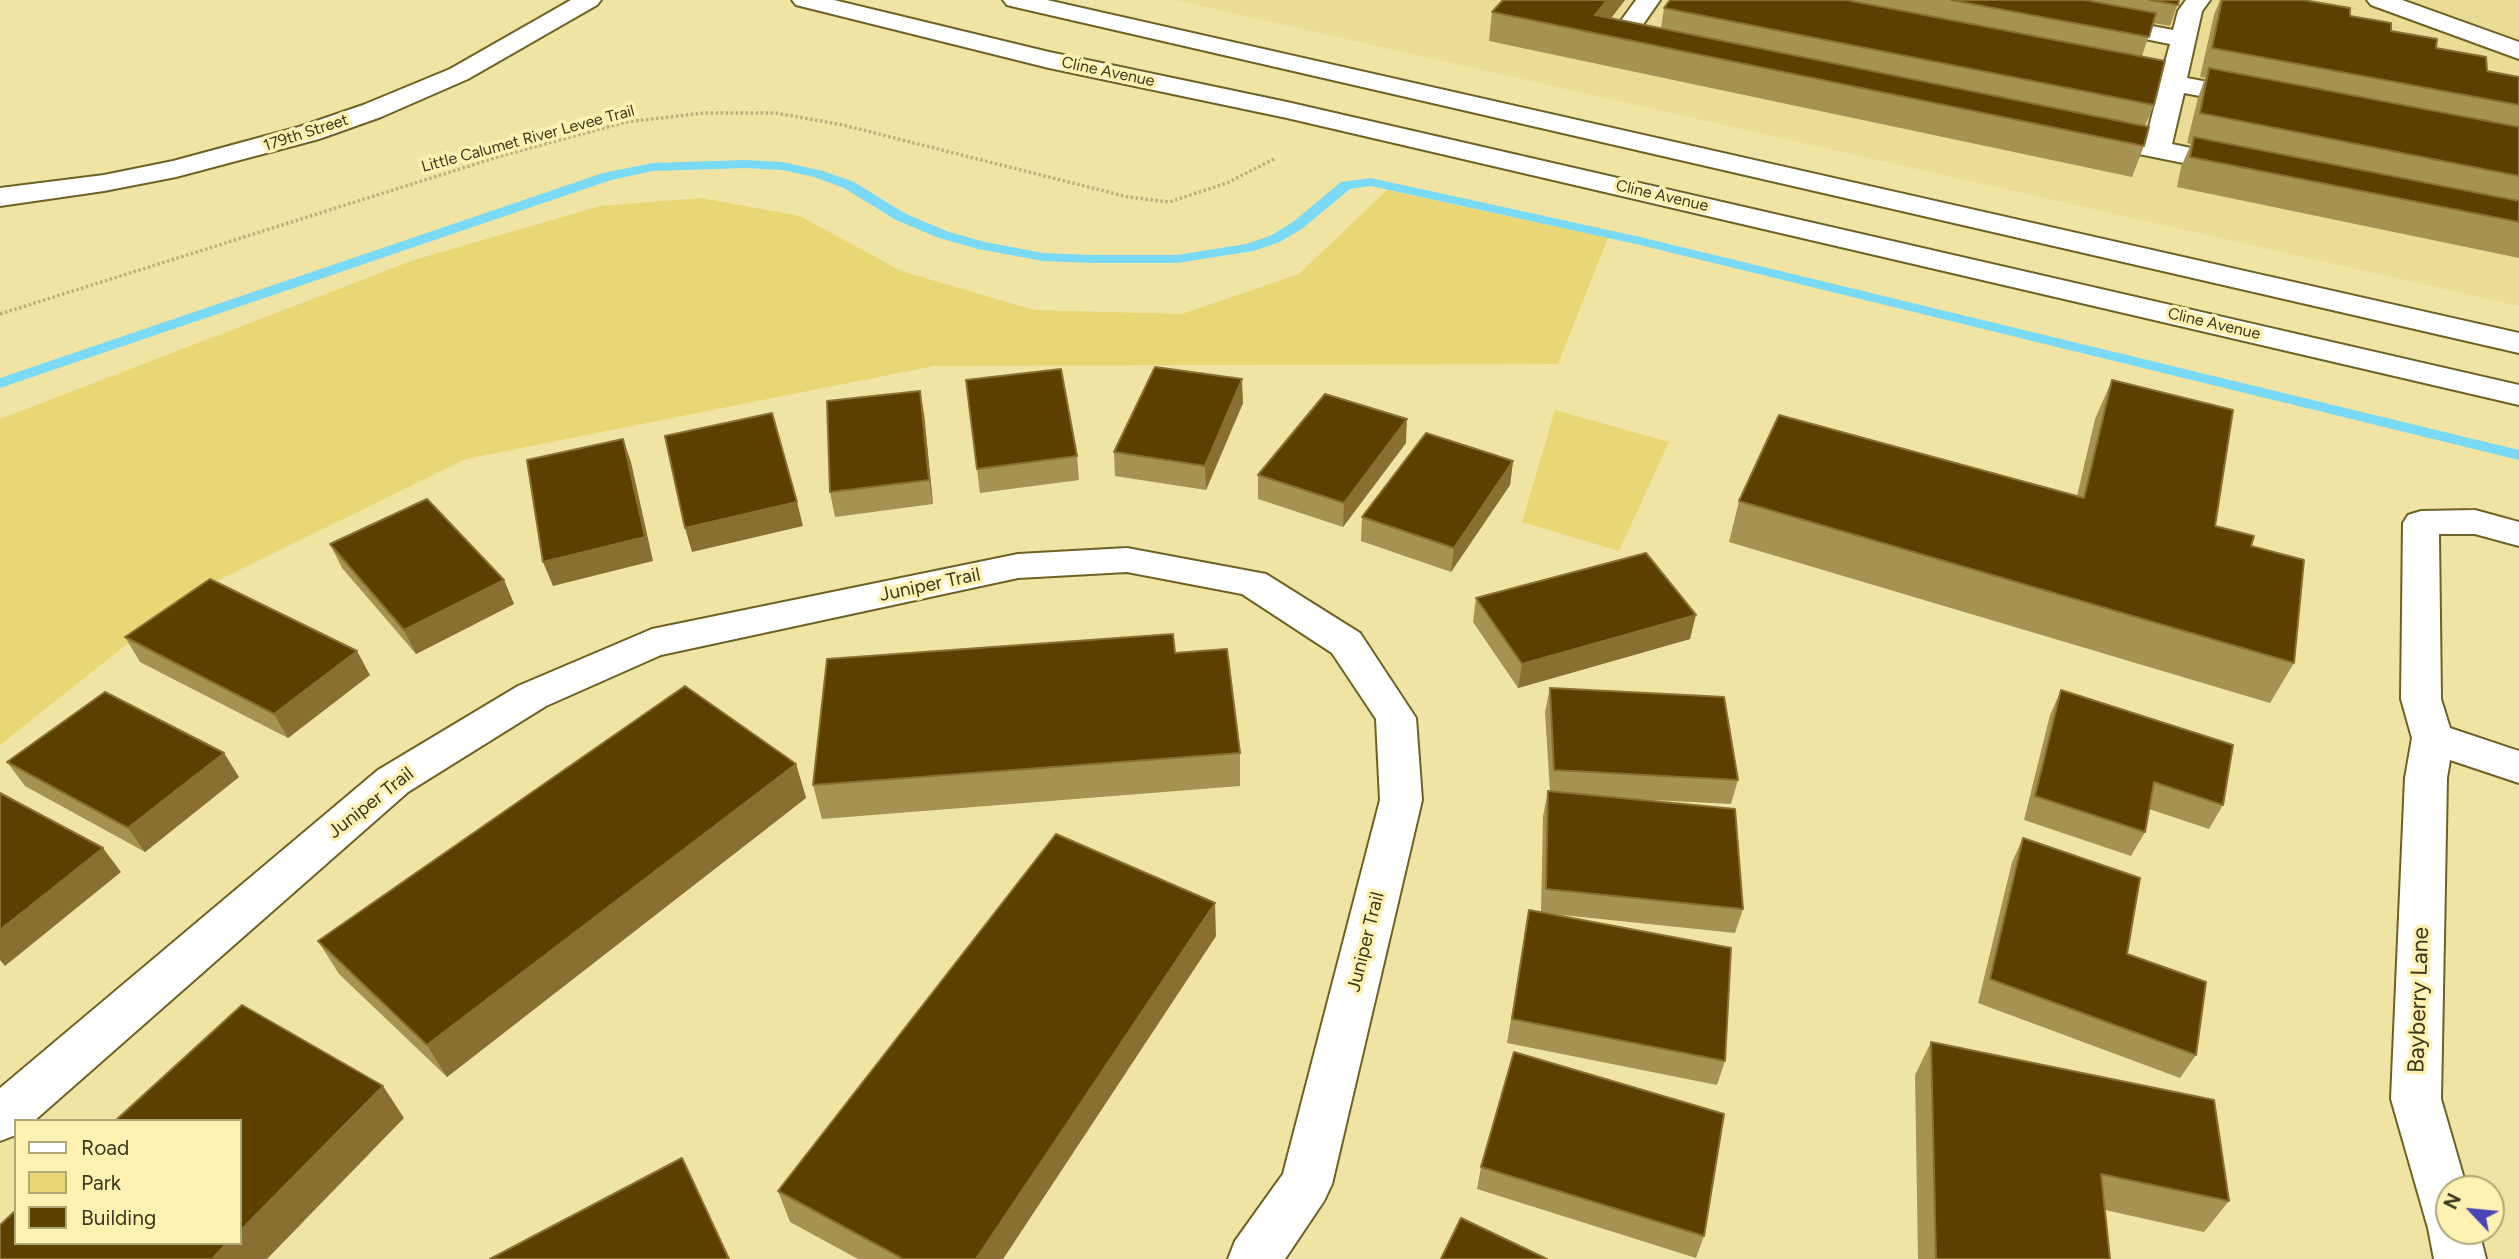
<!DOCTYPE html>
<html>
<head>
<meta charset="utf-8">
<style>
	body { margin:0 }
	#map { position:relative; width:2519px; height:1259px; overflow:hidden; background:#f0e4a5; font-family:Figtree,sans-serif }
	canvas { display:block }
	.legend { position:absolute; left:14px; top:1119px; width:228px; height:126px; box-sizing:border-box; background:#fef1b1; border:2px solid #b0a776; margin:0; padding:9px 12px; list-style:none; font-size:21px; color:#3c371d }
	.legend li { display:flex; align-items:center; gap:14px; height:35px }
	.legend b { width:35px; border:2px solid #b0a776 }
	.north { position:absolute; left:2435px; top:1175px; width:70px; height:70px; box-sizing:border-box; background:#fef1b1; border:2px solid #b0a776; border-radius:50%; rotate:296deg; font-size:19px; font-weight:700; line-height:28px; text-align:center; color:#3c371d }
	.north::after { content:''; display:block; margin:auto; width:24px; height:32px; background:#4843b9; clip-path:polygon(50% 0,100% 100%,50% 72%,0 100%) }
</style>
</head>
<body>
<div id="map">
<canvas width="2519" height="1259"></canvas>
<ul class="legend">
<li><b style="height:9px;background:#fff"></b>Road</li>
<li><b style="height:19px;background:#e9d674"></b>Park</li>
<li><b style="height:19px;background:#5d3f00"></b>Building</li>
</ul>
<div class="north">N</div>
</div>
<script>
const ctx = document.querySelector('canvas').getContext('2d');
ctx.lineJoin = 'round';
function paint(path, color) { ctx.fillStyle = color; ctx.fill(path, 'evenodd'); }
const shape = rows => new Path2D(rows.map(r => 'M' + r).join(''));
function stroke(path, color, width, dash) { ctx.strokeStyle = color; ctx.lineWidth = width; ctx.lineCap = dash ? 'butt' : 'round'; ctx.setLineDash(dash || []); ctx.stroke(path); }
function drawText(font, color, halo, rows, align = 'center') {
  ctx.font = font + ' Figtree,sans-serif'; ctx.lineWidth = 7; ctx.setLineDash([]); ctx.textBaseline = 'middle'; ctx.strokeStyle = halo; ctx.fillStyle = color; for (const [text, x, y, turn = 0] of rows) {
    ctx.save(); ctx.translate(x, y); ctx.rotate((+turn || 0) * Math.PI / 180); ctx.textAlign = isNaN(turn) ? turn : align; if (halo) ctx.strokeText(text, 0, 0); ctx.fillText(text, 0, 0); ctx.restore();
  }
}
const built = shape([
	[1175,0,2519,0,2519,306]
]);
const green = shape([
	[1387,190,1608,238,1558,364,934,366,466,459,190,594,0,745,0,419,414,260,600,206,701,198,800,216,901,271,1034,310,1182,314,1299,274],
	[1555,410,1669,442,1619,551,1522,522]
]);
const stream = shape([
	[745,160,782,162,823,171,854,182,906,214,949,232,985,242,1043,253,1091,255,1177,255,1246,244,1270,236,1293,222,1341,182,1371,178,1640,237,2519,450,2519,460,1640,245,1371,186,1350,189,1303,228,1280,242,1253,251,1177,263,1091,263,1043,261,978,249,939,238,896,220,844,188,814,177,782,170,745,168,653,171,611,180,0,388,0,378,603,173,653,163,745,160]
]);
const path = shape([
	[0,314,504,155,626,122,704,113,776,113,843,125,1128,197,1169,202,1227,183,1274,159]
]);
const service = shape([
	[1636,0,1660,0,1635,36,1657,41,1661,46,1657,51,1648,54,1619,47,1610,45,1607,40,1636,0],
	[2186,0,2210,0,2202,11,2187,78,2261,92,2265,98,2261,104,2252,106,2184,93,2172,144,2248,160,2252,166,2248,172,2238,174,2094,145,2084,143,2080,137,2084,131,2094,129,2146,139,2159,88,2100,76,2096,71,2100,66,2109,63,2162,73,2170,44,2090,28,2087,23,2090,18,2099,16,2173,30,2178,11,2186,0],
	[2475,510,2519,522,2519,546,2475,534,2439,534,2441,699,2450,728,2519,751,2519,783,2450,760,2447,778,2441,789,2426,794,2411,789,2405,778,2412,738,2401,699,2403,523,2408,515,2421,511,2475,510]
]);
const minor = shape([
	[2367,0,2402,0,2519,42,2519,59,2371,5,2367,0],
	[1127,548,1266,574,1360,633,1416,718,1422,800,1332,1184,1324,1201,1285,1259,1228,1259,1235,1241,1283,1174,1380,800,1376,719,1332,653,1242,594,1127,572,1018,578,661,655,546,706,408,792,34,1121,16,1121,16,1135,0,1141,0,1088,378,770,518,686,652,629,1018,554,1127,548],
	[2426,762,2441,767,2447,778,2441,1099,2467,1189,2449,1189,2449,1231,2479,1231,2486,1259,2434,1259,2428,1228,2391,1099,2405,778,2411,767,2426,762]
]);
const tertiary = shape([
	[571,0,601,0,597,5,468,79,381,117,319,139,176,177,104,191,0,206,0,188,104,175,173,161,299,127,363,105,450,69,571,0]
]);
const primary = shape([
	[792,0,834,0,1049,52,1287,102,2519,385,2519,405,1287,118,1049,68,796,5,792,0],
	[1003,0,1047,0,2519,333,2519,353,1015,7,1007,5,1003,0]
]);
const wall = shape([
	[1503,0,1625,0,1611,18,1661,28,1664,8,1670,0,2179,0,2170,26,2153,23,2142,56,2154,105,2145,126,2144,146,2132,177,1489,41,1492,12],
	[2220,0,2303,0,2391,31,2436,48,2487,71,2519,77,2519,258,2177,187,2181,167,2191,144,2187,143,2198,98,2205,78,2200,77,2214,15],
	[2112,380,2215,526,2251,546,2294,663,2270,703,1729,542,1739,501,2077,496,2095,419],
	[1243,403,1206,490,1115,476,1114,452],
	[924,414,933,504,835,517,830,492],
	[1406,443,1343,527,1258,499,1258,475],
	[1077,456,1079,480,980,493,977,469],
	[1513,461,1510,485,1451,572,1361,541,1362,517],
	[330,544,504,580,514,604,416,654,342,568],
	[1476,598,1690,639,1518,688,1473,622],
	[125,637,370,675,288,738,140,662],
	[1175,653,1240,753,1240,786,822,819,813,785],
	[1550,688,1738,780,1731,804,1614,798,1743,909,1735,933,1543,913,1725,1061,1717,1085,1507,1043,1525,934,1541,913,1543,816,1548,791,1550,792,1545,712],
	[2061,690,2223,805,2209,829,2149,809,2145,832,2131,856,2024,820,2050,715],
	[7,762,239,777,145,852,25,786],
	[796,764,806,798,447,1077,339,974,318,941],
	[2023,838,2127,954,2196,1055,2180,1078,1978,1003,2012,862],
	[1216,936,1003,1259,858,1259,790,1222,778,1191],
	[1931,1042,2229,1201,2204,1232,2105,1210,2110,1259,1918,1259,1915,1075],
	[1481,1167,1704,1236,1696,1258,1477,1189]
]);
const shadedWall = shape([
	[1607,0,1625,0,1599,34,1595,15],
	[1242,379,1243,403,1206,490,1205,466],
	[920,391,924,414,933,504,929,480],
	[1407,419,1406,443,1343,527,1344,503],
	[623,439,631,462,653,561,553,586,543,562],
	[1513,461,1510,485,1451,572,1454,548],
	[797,502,803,526,692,552,685,528],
	[504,580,514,604,416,654,404,630],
	[1696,615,1690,639,1518,688,1522,664],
	[357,651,370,675,288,738,274,714],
	[224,753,239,777,145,852,128,828],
	[796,764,806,798,447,1077,427,1045],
	[103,848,121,872,5,966,0,960,0,930],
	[1215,903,1216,936,1003,1259,976,1259],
	[383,1086,404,1118,267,1259,212,1259,227,1243,240,1243,240,1231]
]);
const building = shape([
	[1503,0,1607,0,1595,15,2149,127,2144,146,1492,12,1503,0],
	[1670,0,1846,0,2165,61,2154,105,1664,8,1670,0],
	[1951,0,2085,0,2156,13,2149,37,1951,0],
	[2149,0,2179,0,2178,5,2149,0],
	[2222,0,2303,0,2350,8,2350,16,2391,23,2391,31,2437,39,2436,48,2486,57,2487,71,2519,77,2519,105,2212,48,2222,0],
	[2209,68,2519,127,2519,176,2200,113,2209,68],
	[2194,137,2519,201,2519,222,2190,157,2194,137],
	[1155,367,1242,379,1205,466,1114,452,1155,367],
	[1061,369,1077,456,977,469,966,380,1061,369],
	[2112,380,2233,410,2215,526,2254,536,2251,546,2304,560,2294,663,1739,501,1779,415,2084,498,2112,380],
	[920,391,929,480,830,492,827,401,920,391],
	[1325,394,1407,419,1344,503,1258,475,1325,394],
	[772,413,797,502,685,528,665,436,772,413],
	[1426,433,1513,461,1454,548,1362,517,1426,433],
	[623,439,645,537,543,562,527,460,623,439],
	[427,499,504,580,404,630,330,544,427,499],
	[1646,553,1696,615,1522,664,1476,598,1646,553],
	[210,579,357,651,274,714,125,637,210,579],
	[1173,634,1175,653,1227,649,1240,753,813,785,827,659,1173,634],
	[685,686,796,764,427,1045,318,941,685,686],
	[1550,688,1724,697,1738,780,1554,770,1550,688],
	[2061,690,2233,745,2223,805,2154,782,2145,832,2035,796,2061,690],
	[105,692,224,753,128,828,7,762,105,692],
	[1548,791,1735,809,1743,909,1546,889,1548,791],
	[0,793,103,848,0,930,0,793],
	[1056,834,1215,903,976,1259,903,1259,778,1191,1056,834],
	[2023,838,2140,878,2127,954,2206,982,2196,1055,1990,979,2023,838],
	[1529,910,1731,948,1725,1061,1512,1019,1529,910],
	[242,1005,383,1086,240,1231,240,1121,115,1121,242,1005],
	[1931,1042,2214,1100,2229,1201,2101,1174,2110,1259,1936,1259,1931,1042],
	[1514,1052,1724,1114,1704,1236,1481,1167,1514,1052],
	[682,1158,729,1259,490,1259,682,1158],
	[16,1210,16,1243,227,1243,212,1259,0,1259,0,1225,16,1210],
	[1461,1218,1547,1259,1441,1259,1461,1218]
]);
const farStreetnames = [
	["Cline Avenue",1108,72,12],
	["179th Street",306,133,-18],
	["Little Calumet River Levee Trail",528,139,-15],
	["Cline Avenue",1662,196,13],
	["Cline Avenue",2214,324,13]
];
const streetNames = [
	["Juniper Trail",930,585,-12],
	["Juniper Trail",371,803,-38],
	["Juniper Trail",1366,942,-76]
];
const nearStreetnames = [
	["Bayberry Lane",2419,1000,-88]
];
paint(built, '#eadc95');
paint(green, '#e9d674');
paint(stream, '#7adaf6');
stroke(service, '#6d6124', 4);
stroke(minor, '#6d6124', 4);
stroke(tertiary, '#6d6124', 4);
stroke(primary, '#6d6124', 4);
stroke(path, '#bab07c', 3.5, [2.5, 2.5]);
paint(service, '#fff');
paint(minor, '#fff');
paint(tertiary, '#fff');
paint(primary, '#fff');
paint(wall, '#a69252');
paint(shadedWall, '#897032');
paint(building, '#5d3f00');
stroke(building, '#897032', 2);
drawText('16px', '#3c371d', '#fef1b1', farStreetnames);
drawText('19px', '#3c371d', '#fef1b1', streetNames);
drawText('23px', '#3c371d', '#fef1b1', nearStreetnames);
</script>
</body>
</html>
